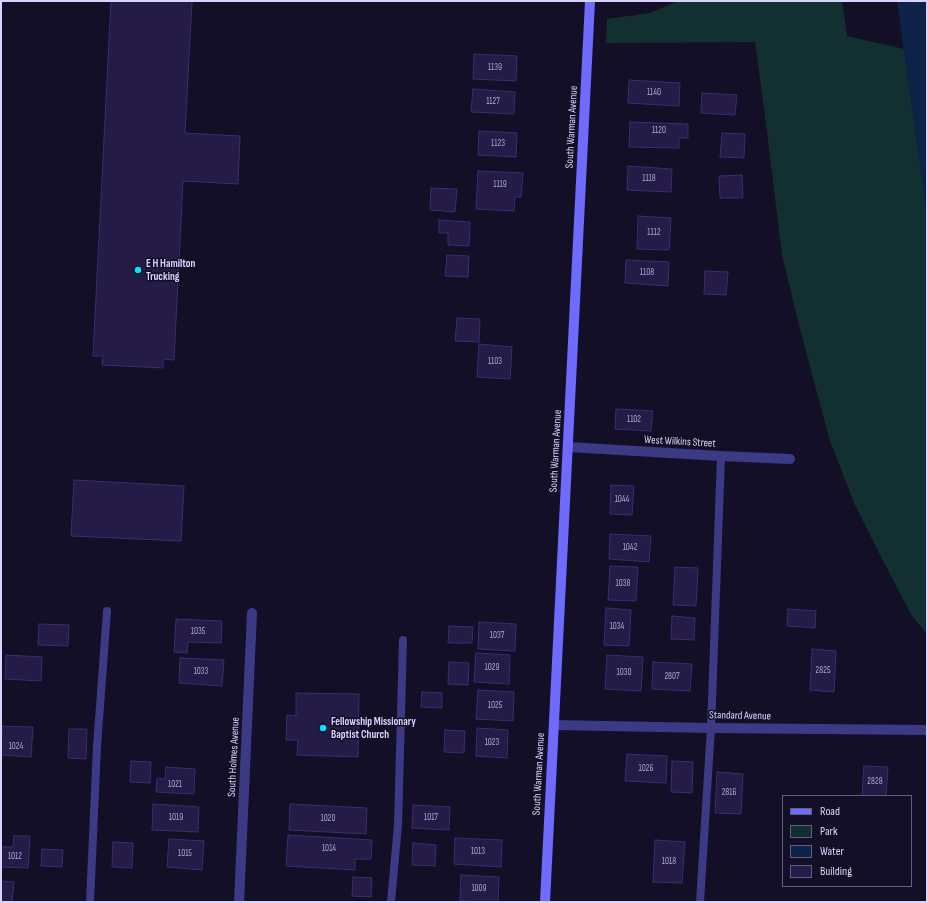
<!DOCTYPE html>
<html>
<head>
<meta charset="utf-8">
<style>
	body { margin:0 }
	#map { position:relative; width:928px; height:903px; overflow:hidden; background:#130f26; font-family:"Sofia Sans Condensed",sans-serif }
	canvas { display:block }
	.frame { position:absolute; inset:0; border:2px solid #d9d4ff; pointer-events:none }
	.legend { position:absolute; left:782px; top:795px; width:130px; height:92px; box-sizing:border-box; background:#130f26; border:1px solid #625e7d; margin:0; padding:5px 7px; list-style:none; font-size:12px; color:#d9d4ff }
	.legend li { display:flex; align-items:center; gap:8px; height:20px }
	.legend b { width:20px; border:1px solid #625e7d }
</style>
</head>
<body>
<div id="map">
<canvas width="928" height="903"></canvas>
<div class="frame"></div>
<ul class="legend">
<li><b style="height:5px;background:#6f6bff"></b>Road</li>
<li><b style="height:11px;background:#12302f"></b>Park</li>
<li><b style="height:11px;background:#0c2248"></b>Water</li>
<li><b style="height:11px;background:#241b47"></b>Building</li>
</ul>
</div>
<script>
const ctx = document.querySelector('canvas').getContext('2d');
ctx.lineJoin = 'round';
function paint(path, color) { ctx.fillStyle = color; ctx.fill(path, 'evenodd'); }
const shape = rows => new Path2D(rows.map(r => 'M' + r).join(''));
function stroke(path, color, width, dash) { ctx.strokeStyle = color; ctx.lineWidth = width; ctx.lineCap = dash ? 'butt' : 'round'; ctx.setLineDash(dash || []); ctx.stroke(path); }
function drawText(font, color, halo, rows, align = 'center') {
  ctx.font = font + ' "Sofia Sans Condensed",sans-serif'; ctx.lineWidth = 3; ctx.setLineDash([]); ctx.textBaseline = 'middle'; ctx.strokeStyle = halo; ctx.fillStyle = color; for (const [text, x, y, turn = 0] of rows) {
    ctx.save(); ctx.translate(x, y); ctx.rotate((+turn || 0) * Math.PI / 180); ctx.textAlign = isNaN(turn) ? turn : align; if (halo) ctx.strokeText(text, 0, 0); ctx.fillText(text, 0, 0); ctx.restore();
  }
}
const green = shape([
	[678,1,842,1,847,36,904,49,927,212,927,634,912,616,882,559,854,503,829,438,797,317,782,255,765,116,755,42,606,43,607,19,650,13]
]);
const water = shape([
	[897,1,927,1,927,215,926,209]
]);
const building = shape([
	[111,1,192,1,185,133,240,136,238,184,183,181,174,360,163,359,163,368,102,365,103,356,93,356,111,1],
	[474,54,517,56,516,81,473,79,474,54],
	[629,80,680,83,679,106,628,103,629,80],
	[473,89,515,92,514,114,471,112,473,89],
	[702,93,737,95,735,115,701,113,702,93],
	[630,122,688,124,688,138,679,138,679,148,629,147,630,122],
	[479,131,517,133,516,157,478,155,479,131],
	[722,133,745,134,744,158,720,157,722,133],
	[628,166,672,169,671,192,627,190,628,166],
	[478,171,523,173,521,197,515,197,514,211,476,209,478,171],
	[742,175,743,198,720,198,719,176,742,175],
	[431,188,457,189,455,212,430,210,431,188],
	[638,216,671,218,669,250,637,249,638,216],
	[439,220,470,222,469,246,448,245,448,233,439,233,439,220],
	[447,255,469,256,468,277,445,276,447,255],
	[626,260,669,262,668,286,625,283,626,260],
	[705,271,728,272,726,295,704,294,705,271],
	[457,318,480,319,479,342,455,341,457,318],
	[479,344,512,347,510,379,477,377,479,344],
	[616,409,653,411,651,431,615,429,616,409],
	[74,480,184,486,181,541,71,536,74,480],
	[611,485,634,486,632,515,610,514,611,485],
	[610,534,651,536,649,562,609,559,610,534],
	[610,566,638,567,636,601,608,600,610,566],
	[675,567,698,568,696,606,673,605,675,567],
	[606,608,631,610,629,646,604,645,606,608],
	[788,609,816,611,815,628,787,626,788,609],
	[672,616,695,618,694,640,671,639,672,616],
	[176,619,222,621,221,643,188,642,187,653,174,652,176,619],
	[479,622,516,624,515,651,478,649,479,622],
	[39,624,69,625,68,646,38,645,39,624],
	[449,626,473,627,472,643,448,643,449,626],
	[812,649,836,651,834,692,810,690,812,649],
	[476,653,510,655,509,684,474,682,476,653],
	[6,655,42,657,41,681,5,679,6,655],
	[607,655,643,657,641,691,605,689,607,655],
	[180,658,224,660,222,686,179,683,180,658],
	[449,662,469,663,468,685,448,684,449,662],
	[653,662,692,664,690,691,652,689,653,662],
	[478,690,514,692,513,721,476,719,478,690],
	[422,692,442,693,442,708,421,707,422,692],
	[296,693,359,694,358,757,297,755,298,740,286,740,287,715,296,716,296,693],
	[2,726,33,727,31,757,1,755,2,726],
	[477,728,508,730,507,758,476,756,477,728],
	[69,729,87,729,86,759,68,758,69,729],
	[445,730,465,731,464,753,444,752,445,730],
	[627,754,667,756,666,783,625,781,627,754],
	[131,761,151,762,150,783,130,782,131,761],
	[672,761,693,762,692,793,671,792,672,761],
	[864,766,888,767,886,796,862,796,864,766],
	[166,767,195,769,194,794,156,792,157,778,165,779,166,767],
	[717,772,743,774,741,814,715,813,717,772],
	[153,804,199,807,198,832,152,830,153,804],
	[290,804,367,808,366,834,289,830,290,804],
	[413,805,450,807,449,830,412,828,413,805],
	[288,835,372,840,371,859,355,859,355,870,286,866,288,835],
	[14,836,30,836,28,868,1,867,1,847,13,847,14,836],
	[455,838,502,840,501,867,454,864,455,838],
	[169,839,204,841,202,870,167,867,169,839],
	[655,840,685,842,682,883,653,882,655,840],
	[113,842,133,843,132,868,112,867,113,842],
	[413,843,436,845,435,866,412,865,413,843],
	[42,849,63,850,62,867,41,866,42,849],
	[461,875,499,877,498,902,460,901,461,875],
	[353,877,372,878,371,897,352,896,353,877],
	[1,881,14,882,12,902,1,902,1,881]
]);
const lane = shape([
	[90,902,97,747,107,611],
	[391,902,398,825,403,640],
	[700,902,711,728,721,456]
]);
const street = shape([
	[568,447,721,456,790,459],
	[554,725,711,728,927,730],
	[239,902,252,613]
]);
const secondary = shape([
	[545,902,590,1]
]);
const markers = [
	[138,270,4,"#00e5ff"],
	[323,728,4,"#00e5ff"]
];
const numberNames = [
	["1139",495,68],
	["1140",654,93],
	["1127",493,102],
	["1120",659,131],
	["1123",498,144],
	["1118",649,179],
	["1119",500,185],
	["1112",654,233],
	["1108",647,273],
	["1103",495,362],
	["1102",634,420],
	["1044",622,500],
	["1042",630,548],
	["1038",623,584],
	["1034",617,627],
	["1035",198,632],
	["1037",497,636],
	["1029",492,668],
	["2825",823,671],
	["1033",201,672],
	["1030",624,673],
	["2807",672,677],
	["1025",495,706],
	["1023",492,743],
	["1024",16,747],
	["1026",646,769],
	["2828",875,782],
	["1021",175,785],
	["2816",729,793],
	["1019",176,818],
	["1017",431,818],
	["1020",328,819],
	["1014",329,849],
	["1013",478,852],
	["1015",185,854],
	["1012",15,857],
	["1018",669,862],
	["1009",479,889]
];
const streetNames = [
	["South Warman Avenue",572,127,-87],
	["West Wilkins Street",680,442,3],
	["South Warman Avenue",556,451,-87],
	["Standard Avenue",740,716,1],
	["South Holmes Avenue",234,757,-87],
	["South Warman Avenue",539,774,-87]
];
const poiNames = [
	["E H Hamilton",146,264],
	["Trucking",146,277],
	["Fellowship Missionary",331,722],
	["Baptist Church",331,735]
];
paint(green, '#12302f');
paint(water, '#0c2248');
paint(building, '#241b47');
stroke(building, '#3b2d73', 1);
stroke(lane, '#3d3a85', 8);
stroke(street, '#3d3a85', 10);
stroke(secondary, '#6f6bff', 10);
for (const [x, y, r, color] of markers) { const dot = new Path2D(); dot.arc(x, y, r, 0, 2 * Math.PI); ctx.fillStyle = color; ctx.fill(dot); stroke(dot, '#130f26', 1.5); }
drawText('9px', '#aca6d1', null, numberNames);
drawText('11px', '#d9d4ff', '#130f26', streetNames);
drawText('bold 11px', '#d9d4ff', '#130f26', poiNames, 'left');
</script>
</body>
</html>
